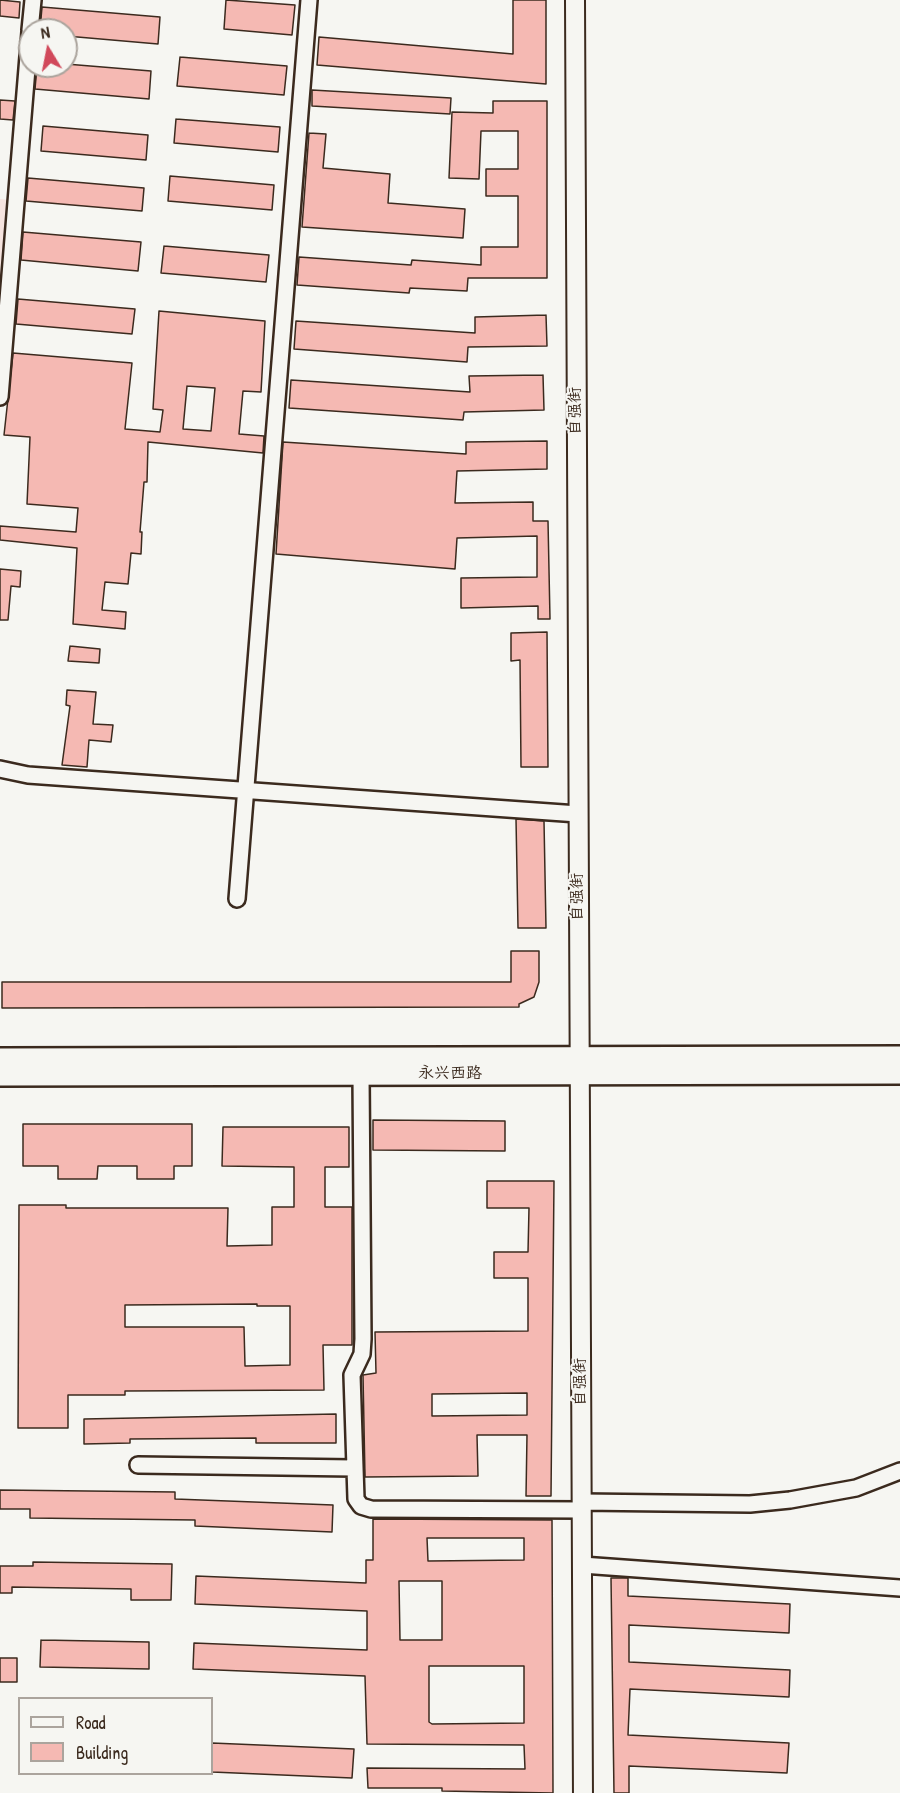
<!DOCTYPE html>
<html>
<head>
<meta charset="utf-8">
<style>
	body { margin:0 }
	#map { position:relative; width:900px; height:1793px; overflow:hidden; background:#f6f6f2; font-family:"Patrick Hand",sans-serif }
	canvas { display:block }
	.legend { position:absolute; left:18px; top:1697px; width:195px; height:78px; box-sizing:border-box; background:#f6f6f2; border:2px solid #aba49d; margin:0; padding:8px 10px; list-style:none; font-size:18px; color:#3b2a1e }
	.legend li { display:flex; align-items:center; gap:12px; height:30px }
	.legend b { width:30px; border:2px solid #aba49d }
	.north { position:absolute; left:18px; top:18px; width:60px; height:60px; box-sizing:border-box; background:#f6f6f2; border:2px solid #aba49d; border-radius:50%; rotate:350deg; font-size:16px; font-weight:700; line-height:24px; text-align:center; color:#3b2a1e }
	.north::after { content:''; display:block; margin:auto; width:21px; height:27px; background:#d1495b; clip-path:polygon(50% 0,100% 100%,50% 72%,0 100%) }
</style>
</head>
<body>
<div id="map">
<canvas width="900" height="1793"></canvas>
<ul class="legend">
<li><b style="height:8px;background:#f6f6f2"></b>Road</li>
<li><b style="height:16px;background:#f5b9b3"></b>Building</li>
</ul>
<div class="north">N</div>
</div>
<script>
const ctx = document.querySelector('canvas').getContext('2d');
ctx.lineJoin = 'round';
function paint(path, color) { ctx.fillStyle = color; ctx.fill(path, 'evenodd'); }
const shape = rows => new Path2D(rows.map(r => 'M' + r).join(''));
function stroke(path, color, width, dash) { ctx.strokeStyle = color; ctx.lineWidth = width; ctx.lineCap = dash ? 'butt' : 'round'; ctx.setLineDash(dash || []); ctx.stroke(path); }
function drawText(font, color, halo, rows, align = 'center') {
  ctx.font = font + ' "Patrick Hand","LXGW WenKai TC",sans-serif'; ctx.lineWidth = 4.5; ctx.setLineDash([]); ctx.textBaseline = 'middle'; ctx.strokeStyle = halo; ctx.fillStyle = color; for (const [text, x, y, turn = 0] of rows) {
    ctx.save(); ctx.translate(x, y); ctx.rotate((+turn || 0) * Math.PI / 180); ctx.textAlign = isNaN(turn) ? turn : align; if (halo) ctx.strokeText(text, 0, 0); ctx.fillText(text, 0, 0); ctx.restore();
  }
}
const built = shape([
	[0,199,10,200,0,320]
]);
const building = shape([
	[0,0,20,2,19,18,0,16,0,0],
	[226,0,295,5,292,35,224,29,226,0],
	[513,0,546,0,546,84,317,65,319,37,513,54,513,0],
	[42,7,160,17,158,44,66,36,66,30,40,30,42,7],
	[180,57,287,66,284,95,177,86,180,57],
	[66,64,151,71,149,99,35,89,37,66,66,64],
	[312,90,451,98,450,114,312,106,312,90],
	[0,100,15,101,13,120,0,119,0,100],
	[493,101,547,101,547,278,468,278,467,291,410,288,409,293,297,285,299,257,411,265,412,260,481,265,481,247,518,247,518,196,486,196,486,169,518,169,518,131,481,131,479,179,449,178,452,112,493,113,493,101],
	[176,119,280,127,278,152,174,143,176,119],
	[43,126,148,135,146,160,41,151,43,126],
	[309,133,326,134,323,168,390,174,388,203,465,209,463,238,302,227,309,133],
	[170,176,274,185,272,210,168,201,170,176],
	[28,178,144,188,142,211,26,201,28,178],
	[23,232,141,242,138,271,21,260,23,232],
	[164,246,269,255,266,282,161,273,164,246],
	[18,299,135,309,132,334,16,324,18,299],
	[159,311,265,321,261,392,243,391,239,434,264,436,263,453,148,442,147,482,144,482,140,532,142,532,141,554,131,553,128,584,105,582,102,610,126,612,125,629,73,624,77,548,0,540,0,526,76,532,78,508,27,504,30,437,4,435,13,353,132,363,125,429,160,432,163,410,153,409,159,311],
	[187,386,215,388,211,431,183,429,187,386],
	[546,315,547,346,468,347,467,362,294,349,296,321,475,333,475,317,546,315],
	[543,375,544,410,464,412,463,420,289,408,291,380,470,392,469,376,543,375],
	[547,441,547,469,457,471,455,503,533,502,533,521,548,521,550,619,538,619,538,606,461,608,461,578,537,577,537,536,457,538,455,569,276,554,283,442,466,454,466,442,547,441],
	[0,569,21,571,20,587,11,586,8,620,0,620,0,569],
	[547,632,548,767,521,767,520,660,511,661,511,633,547,632],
	[70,646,100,649,99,663,68,661,70,646],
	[67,690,96,692,93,724,113,725,111,742,89,740,87,767,62,765,70,706,66,705,67,690],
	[516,819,544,821,546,928,518,928,516,819],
	[511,951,539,951,539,982,534,997,519,1004,519,1007,2,1008,2,982,511,982,511,951],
	[373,1120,505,1121,505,1151,373,1150,373,1120],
	[23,1124,192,1124,192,1166,174,1166,174,1179,137,1179,137,1166,98,1166,97,1179,58,1179,58,1166,23,1166,23,1124],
	[223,1127,349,1127,349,1167,325,1167,325,1207,352,1207,352,1345,323,1345,324,1390,125,1391,125,1395,68,1395,68,1428,18,1428,19,1205,66,1205,66,1208,228,1208,227,1246,272,1245,272,1207,294,1207,294,1167,222,1166,223,1127],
	[257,1304,257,1306,290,1306,290,1365,245,1366,244,1327,125,1327,125,1305,257,1304],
	[487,1181,554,1181,551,1496,526,1496,527,1435,477,1435,478,1476,365,1477,363,1375,376,1373,375,1332,528,1331,528,1278,494,1278,494,1252,528,1252,529,1208,487,1208,487,1181],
	[527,1393,527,1415,432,1416,432,1394,527,1393],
	[336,1414,336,1443,256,1443,256,1438,130,1439,130,1443,84,1444,84,1419,336,1414],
	[0,1490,175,1492,175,1499,333,1505,332,1532,195,1526,195,1520,30,1518,30,1509,0,1509,0,1490],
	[373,1519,552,1520,553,1793,442,1791,442,1788,368,1788,367,1768,525,1769,524,1745,367,1744,365,1676,193,1669,194,1643,367,1650,367,1611,195,1604,196,1576,366,1583,366,1560,373,1560,373,1519],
	[427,1538,524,1538,524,1560,428,1561,427,1538],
	[399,1581,442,1581,442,1640,400,1640,399,1581],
	[429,1666,524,1666,524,1723,432,1724,429,1722,429,1666],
	[33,1562,172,1564,171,1600,131,1600,131,1589,12,1587,12,1593,0,1593,0,1566,33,1566,33,1562],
	[611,1578,628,1578,628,1596,790,1604,789,1633,629,1625,629,1662,790,1670,789,1697,630,1689,628,1735,789,1743,787,1773,629,1766,629,1793,614,1793,611,1578],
	[41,1640,149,1642,149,1669,40,1667,41,1640],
	[0,1658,17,1658,17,1682,0,1682,0,1658],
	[212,1743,354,1749,352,1778,212,1772,212,1743]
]);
const minor = shape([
	[30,30,33,0],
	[0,397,30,32],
	[0,769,28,775,578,814],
	[237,899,309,0],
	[361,1075,363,1339,362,1354,352,1375,356,1499,361,1506,371,1509,581,1510],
	[138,1465,353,1468],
	[581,1502,750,1504,790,1500,856,1488,900,1471],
	[582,1565,900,1588]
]);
const tertiary = shape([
	[575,0,583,1793]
]);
const secondary = shape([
	[0,1059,900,1057],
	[0,1075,900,1073]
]);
const streetNames = [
	["自强街",576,411,-90],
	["自强街",578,897,-90],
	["永兴西路",450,1074],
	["自强街",581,1382,-90]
];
paint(built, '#f6e4df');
paint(building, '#f5b9b3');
stroke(building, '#3b2a1e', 1.5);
stroke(minor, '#3b2a1e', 20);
stroke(tertiary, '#3b2a1e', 22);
stroke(secondary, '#3b2a1e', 26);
stroke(minor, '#f6f6f2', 15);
stroke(tertiary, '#f6f6f2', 18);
stroke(secondary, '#f6f6f2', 21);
drawText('16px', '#3b2a1e', '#f6f6f2', streetNames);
</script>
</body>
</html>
